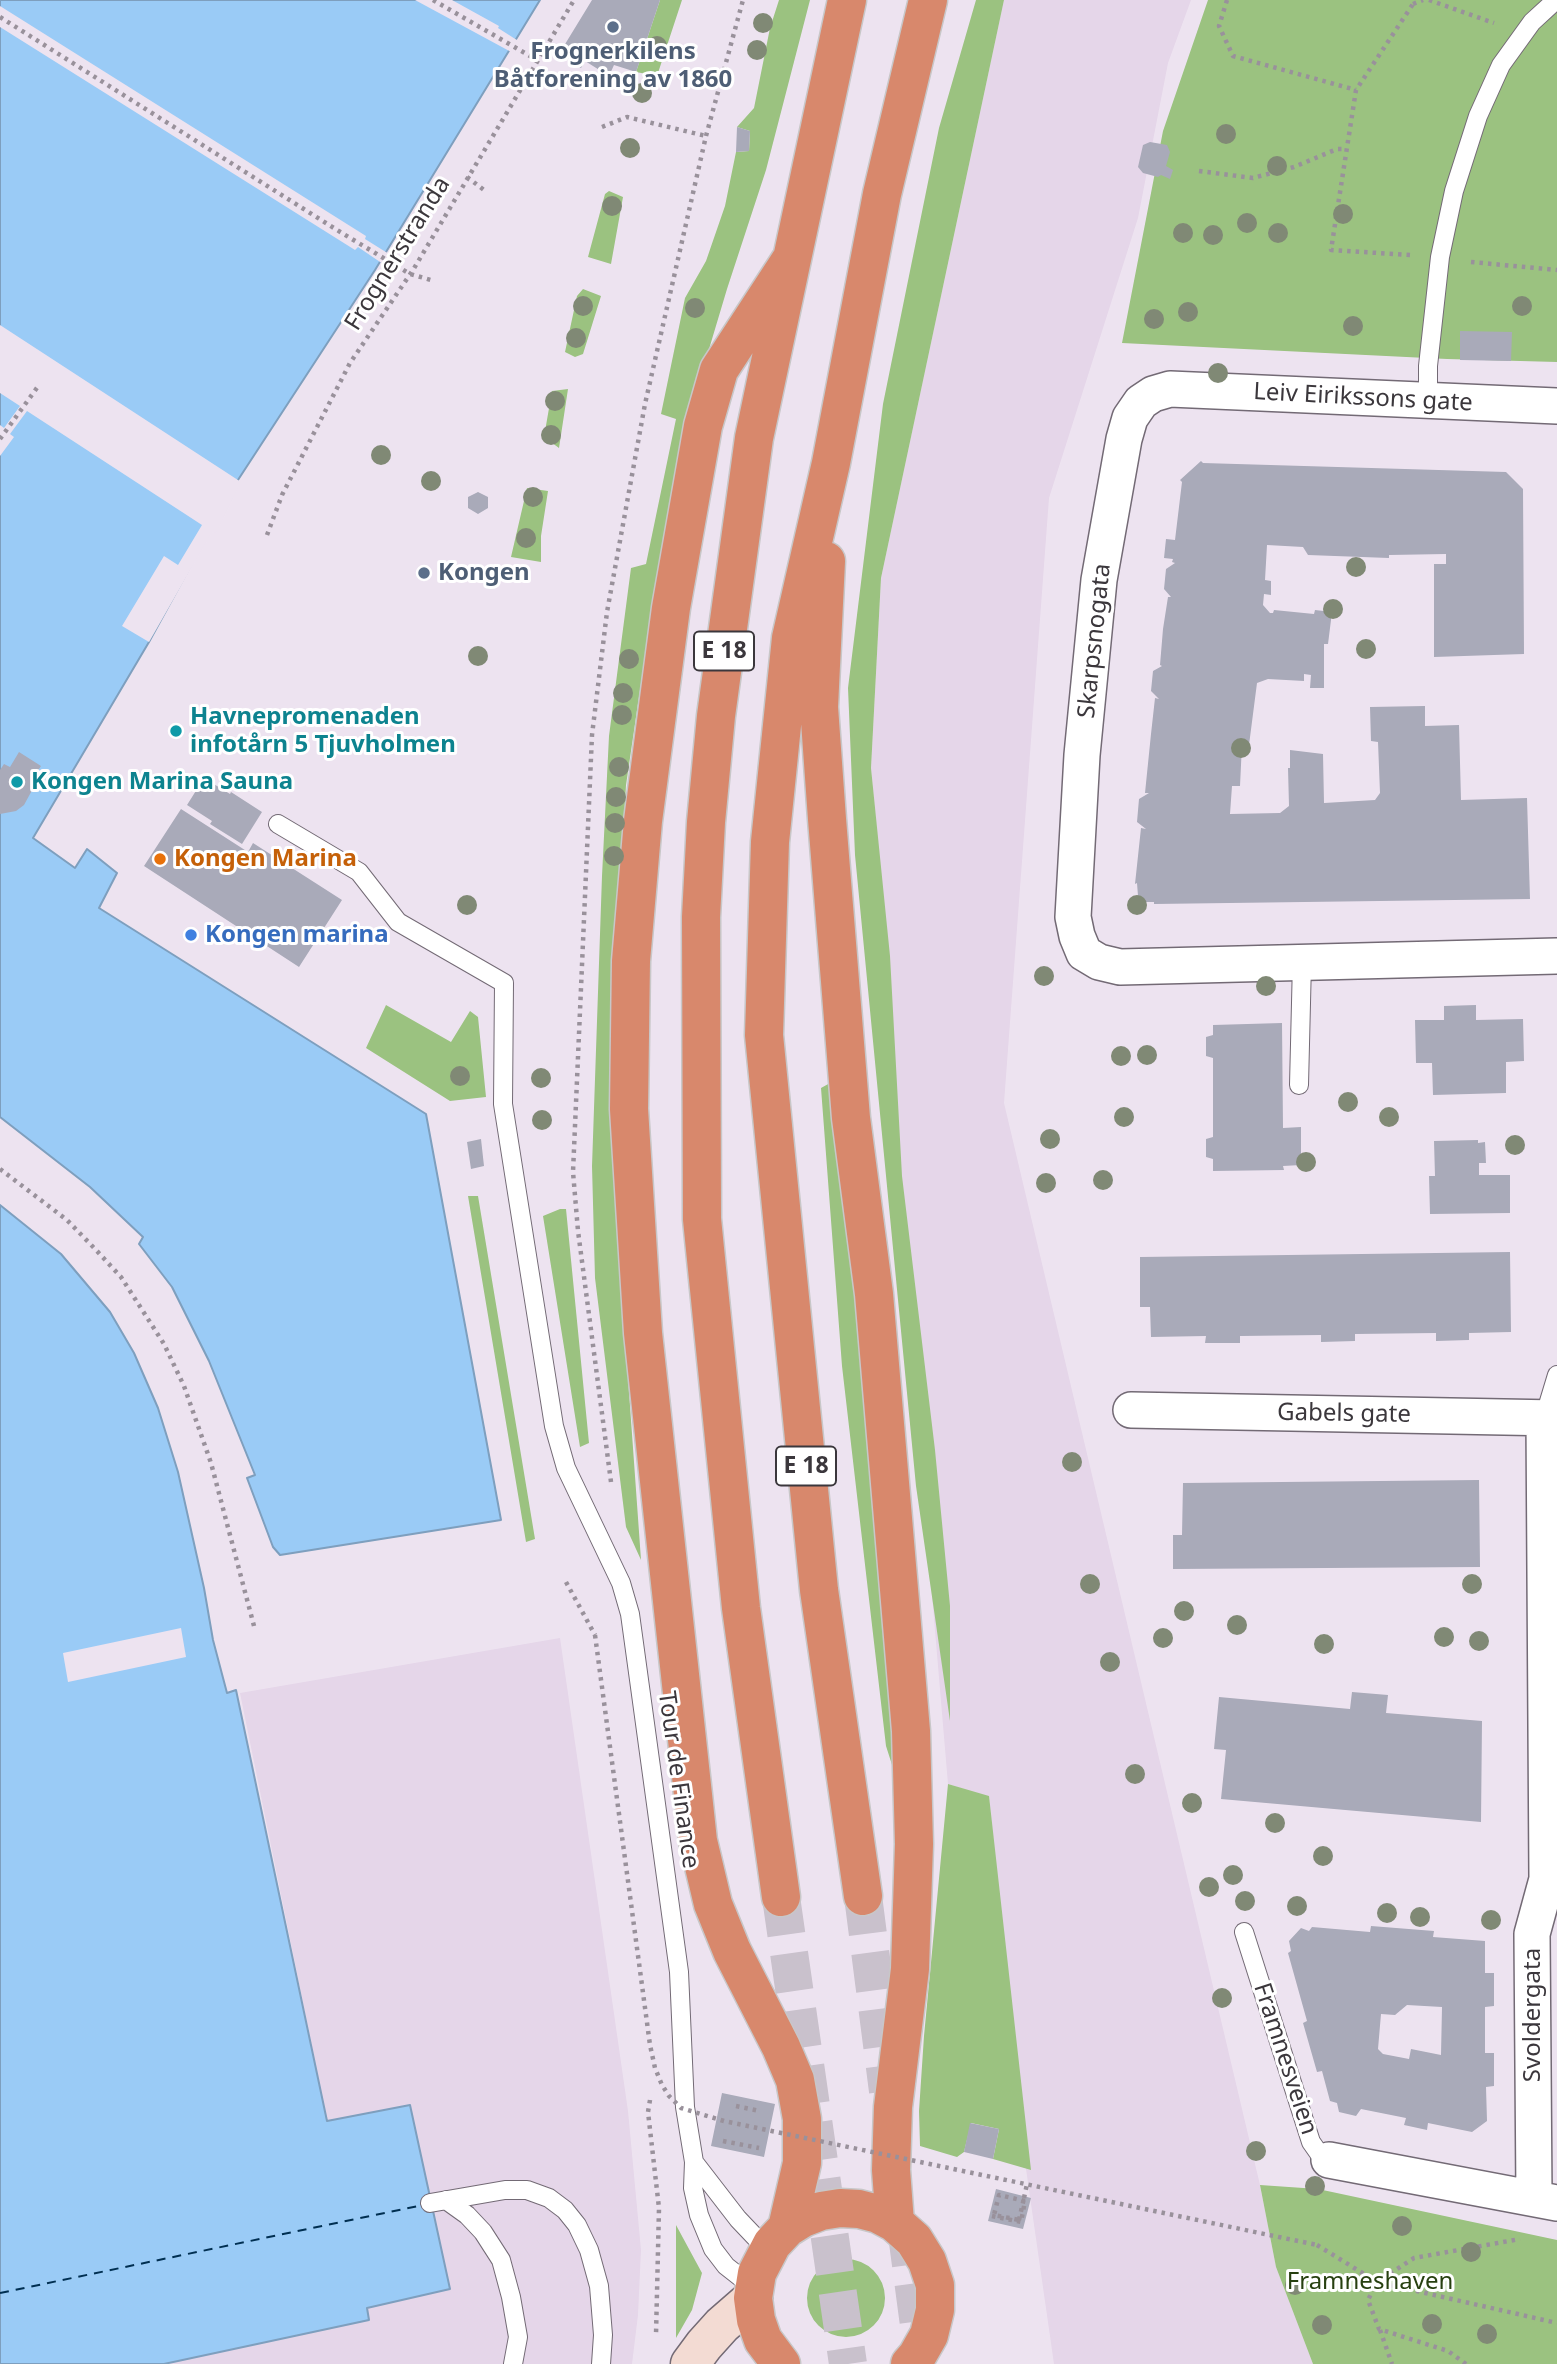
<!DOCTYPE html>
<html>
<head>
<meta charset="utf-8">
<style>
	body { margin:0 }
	canvas { display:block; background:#ede3f0 }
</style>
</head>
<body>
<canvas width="1557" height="2364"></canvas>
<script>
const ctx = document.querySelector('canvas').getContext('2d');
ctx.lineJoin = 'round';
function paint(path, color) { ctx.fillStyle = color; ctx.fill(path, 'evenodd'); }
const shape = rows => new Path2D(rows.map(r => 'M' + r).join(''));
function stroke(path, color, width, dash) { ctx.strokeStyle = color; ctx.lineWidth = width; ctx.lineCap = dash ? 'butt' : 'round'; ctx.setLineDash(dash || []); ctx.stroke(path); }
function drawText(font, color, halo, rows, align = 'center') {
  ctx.font = font + ' "Noto Sans",sans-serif'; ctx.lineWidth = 6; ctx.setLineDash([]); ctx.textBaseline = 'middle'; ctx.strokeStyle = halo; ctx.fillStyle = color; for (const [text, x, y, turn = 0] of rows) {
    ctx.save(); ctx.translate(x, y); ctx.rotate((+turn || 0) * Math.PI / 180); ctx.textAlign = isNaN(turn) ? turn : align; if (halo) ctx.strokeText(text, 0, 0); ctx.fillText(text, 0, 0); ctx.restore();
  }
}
const built = shape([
	[1004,0,1191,0,1168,63,1138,218,1049,498,1004,1103,1260,2185,1276,2267,1313,2364,1054,2364,1026,2169,989,1797,948,1784,873,898,879,854,871,768,881,578],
	[560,1638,628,2111,641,2250,638,2315,632,2364,99,2364,369,2319,366,2308,430,2203,410,2106,327,2121,240,1693]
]);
const green = shape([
	[660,0,682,0,657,76,636,72],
	[779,0,810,0,766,170,727,289,686,426,656,581,626,785,615,978,614,1182,641,1560,626,1527,595,1278,592,1166,602,876,609,736,631,568,646,564,676,419,661,414,685,298,706,261,725,206,736,152,749,151,750,131,737,127,754,108,770,28],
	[976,0,1004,0,881,578,871,768,890,956,902,1176,935,1450,950,1606,950,1721,916,1486,855,855,848,688,883,404,939,128],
	[1208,0,1557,0,1557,362,1447,359,1122,343,1163,131],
	[609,191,623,197,611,264,588,257,605,194],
	[583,289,601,296,583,354,575,357,565,352,577,296],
	[568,389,559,448,544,437,552,391],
	[527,488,548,491,541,536,541,562,511,557],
	[386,1005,451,1042,470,1011,478,1017,486,1097,450,1101,366,1048],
	[830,1083,848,1209,901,1793,886,1746,842,1366,821,1088],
	[468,1196,478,1196,535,1539,526,1542],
	[560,1209,566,1209,589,1443,580,1447,543,1216],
	[948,1784,989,1796,1031,2170,993,2159,999,2129,971,2123,964,2152,957,2157,920,2146,919,2111,924,2036],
	[1260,2185,1318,2189,1557,2240,1557,2364,1313,2364,1276,2267],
	[676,2225,702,2273,692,2310,676,2338],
	'807 2298a39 39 0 1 1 78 0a39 39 0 1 1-78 0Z'
]);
const water = shape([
	[0,0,540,0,375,270,236,483,149,642,33,838,75,868,87,849,117,873,99,908,426,1114,501,1520,280,1555,273,1547,247,1478,255,1475,209,1361,172,1287,139,1244,143,1237,90,1187,0,1117,0,0],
	[0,1205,61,1254,110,1312,134,1353,158,1408,178,1472,204,1588,213,1640,227,1693,236,1690,327,2121,410,2105,450,2289,367,2308,369,2320,164,2364,0,2364,0,1205]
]);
const pier = shape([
	[415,0,452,0,499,26,498,28,520,42,513,53],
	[0,6,366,236,365,239,389,254,383,264,358,247,355,250,0,27],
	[0,325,241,482,216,533,212,532,149,642,122,626,164,556,178,565,202,525,27,411,10,434,14,437,0,456,0,425,4,428,20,406,0,393],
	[181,1628,186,1657,68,1682,63,1653]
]);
const ferry = shape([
	[0,2293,423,2205]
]);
const building = shape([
	[592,0,660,0,636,72,614,65,609,76,585,61,581,68,559,54],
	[737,127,750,131,749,151,736,152],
	[1150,142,1167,145,1170,152,1166,166,1173,170,1170,179,1161,175,1158,177,1143,173,1138,167,1143,145],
	[1460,331,1512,332,1511,361,1460,360],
	[1201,461,1203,463,1506,472,1523,489,1524,654,1434,657,1434,564,1446,564,1446,554,1389,555,1389,558,1308,555,1303,547,1267,545,1265,580,1271,581,1271,595,1264,594,1263,605,1270,613,1273,613,1274,610,1314,614,1315,610,1332,612,1328,644,1324,644,1324,688,1310,688,1311,675,1304,674,1304,681,1268,679,1257,683,1249,745,1242,744,1240,786,1232,786,1230,814,1280,813,1289,806,1288,768,1290,768,1290,750,1323,754,1324,803,1375,800,1380,793,1378,742,1371,741,1370,707,1425,706,1425,726,1459,725,1461,800,1527,798,1530,899,1154,904,1154,902,1144,902,1138,896,1137,883,1135,884,1141,828,1146,829,1137,822,1139,799,1149,793,1145,793,1151,734,1155,698,1159,699,1151,691,1153,671,1162,666,1160,665,1163,629,1168,597,1171,597,1164,589,1166,569,1175,563,1172,562,1173,559,1164,558,1166,539,1175,540,1182,482,1180,480],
	[478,492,488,497,488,508,478,514,468,508,468,497],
	[19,752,41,766,31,781,36,783,24,805,16,811,0,814,0,770,4,764,10,767],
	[204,778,230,794,231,792,262,812,242,844,210,824,212,821,187,805],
	[181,809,248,852,253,843,342,900,299,967,144,866],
	[1476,1005,1476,1020,1523,1019,1524,1061,1506,1062,1506,1093,1433,1095,1432,1063,1416,1063,1415,1020,1444,1020,1444,1006],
	[1282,1023,1283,1128,1301,1127,1301,1165,1283,1166,1284,1170,1213,1171,1213,1159,1206,1157,1206,1139,1213,1137,1213,1058,1206,1056,1206,1037,1213,1035,1213,1025],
	[481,1139,484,1166,471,1169,467,1142],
	[1478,1140,1478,1143,1485,1142,1486,1163,1479,1163,1479,1175,1510,1175,1510,1213,1430,1214,1429,1176,1435,1176,1434,1141],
	[1510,1252,1511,1332,1469,1333,1469,1340,1436,1341,1436,1333,1355,1334,1355,1341,1321,1342,1321,1335,1240,1336,1240,1343,1205,1343,1206,1336,1151,1337,1150,1307,1140,1307,1140,1257],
	[1479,1480,1480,1567,1173,1569,1173,1535,1182,1535,1183,1483],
	[1352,1692,1388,1695,1386,1713,1482,1721,1481,1822,1221,1799,1226,1750,1214,1749,1219,1697,1350,1709],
	[1371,1926,1434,1931,1433,1937,1485,1941,1485,1973,1494,1973,1494,2006,1485,2007,1485,2053,1494,2053,1494,2086,1486,2087,1487,2121,1472,2132,1428,2123,1427,2130,1404,2125,1406,2118,1361,2109,1356,2116,1339,2112,1337,2103,1330,2101,1322,2071,1317,2072,1303,2023,1307,2021,1288,1953,1291,1951,1289,1941,1301,1928,1309,1931,1312,1927,1370,1932],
	[1407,2005,1442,2007,1441,2055,1411,2049,1409,2059,1383,2054,1378,2049,1381,2014,1395,2015],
	[722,2093,775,2104,764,2157,711,2146],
	[970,2123,999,2129,993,2159,964,2152],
	[996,2189,1031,2198,1023,2229,988,2221]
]);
const highwayTunnel = shape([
	[863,1896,888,2091],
	[781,1897,848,2364],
	[906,2227,923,2355]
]);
const path = shape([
	[433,0,537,60],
	[1227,0,1219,26,1233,56,1356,90],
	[1429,0,1494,23],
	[1413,4,1423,0],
	[0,17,337,230,410,274,431,280],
	[526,80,537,87],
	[602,127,627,117,706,136],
	[1199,171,1253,178,1294,167,1337,149,1345,149],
	[467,177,484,190],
	[1410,255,1331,250,1356,90,1413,4,1412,0],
	[1471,262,1557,270],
	[0,439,39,385],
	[267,535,282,495,350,363,413,270,574,0],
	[0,1169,67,1220,97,1251,121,1277,164,1344,184,1386,211,1463,254,1626],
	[611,1482,578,1231,573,1172,592,735,607,612,645,404,706,136,743,0],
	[566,1582,595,1635],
	[650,2100,648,2112,659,2208,656,2335],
	[736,2106,760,2111],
	[723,2141,759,2148],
	[1024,2198,1027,2184],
	[992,2216,1021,2222,1025,2201,999,2195,994,2215,1019,2220],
	[1317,2245,1377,2282,1557,2323],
	[1380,2330,1392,2364],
	[1466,2364,1448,2351,1379,2329,1368,2300,1377,2282,1414,2258,1520,2239]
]);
const lane = shape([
	[1428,400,1428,366,1440,257,1454,191,1478,116,1501,65,1532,22,1556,0],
	[278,824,359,872,398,922,504,983,503,1104,554,1426,566,1468,621,1583,630,1614,679,1972,685,2107,694,2162,693,2188,699,2215,713,2249,726,2266,754,2288],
	[1299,1085,1302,962],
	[1544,1418,1557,1375],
	[1244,1932,1311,2142,1318,2152,1329,2160],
	[694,2162,738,2219,757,2239,772,2244],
	[446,2200,467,2215,483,2232,501,2260,511,2297,518,2337,513,2364],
	[430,2203,505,2190,527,2190,549,2198,565,2210,577,2225,589,2250,599,2286,603,2335,601,2364]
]);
const street = shape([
	[1557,406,1170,389,1153,394,1141,402,1130,418,1124,439,1099,580,1082,755,1073,917,1077,936,1084,953,1099,962,1120,967,1557,956],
	[1131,1410,1557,1418],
	[1329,2160,1557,2203],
	[1534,2197,1532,1934,1547,1879,1544,1418]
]);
const secondary = shape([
	[690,2364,704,2345,722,2325,753,2298]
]);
const highway = shape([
	[826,561,819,707,827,819,851,1118,874,1294,911,1731,914,1844,910,1969,893,2107,891,2170,895,2223],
	[863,1896,819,1590,764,1035,770,842,791,638,831,463,882,194,928,0],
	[781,1897,741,1608,702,1219,701,917,706,822,716,716,754,438,847,0],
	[787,2228,802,2163,802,2119,795,2080,781,2047,732,1951,713,1904,698,1841,643,1333,629,1109,631,961,643,821,671,608,703,426,719,370,792,258],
	[781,2364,763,2340,756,2320,753,2298,757,2273,772,2244,787,2228,803,2218,821,2211,840,2208,859,2209,878,2214,895,2223,914,2240,927,2261,935,2285,935,2310,929,2335,917,2356,910,2364]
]);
const pathBridge = shape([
	[595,1635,650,2045,655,2068,662,2085,669,2096,681,2108,724,2121,1317,2245],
	[1019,2220,1024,2198]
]);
const trees = [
	[763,23],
	[657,46],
	[757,50],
	[642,93],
	[1226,134],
	[630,148],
	[1277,166],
	[612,206],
	[1343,214],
	[1247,223],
	[1183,233],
	[1278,233],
	[1213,235],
	[583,306],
	[1522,306],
	[695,308],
	[1188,312],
	[1154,319],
	[1353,326],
	[576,338],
	[1218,373],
	[555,401],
	[551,435],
	[381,455],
	[431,481],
	[533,497],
	[526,538],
	[1356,567],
	[1333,609],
	[1366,649],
	[478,656],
	[629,659],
	[623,693],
	[622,715],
	[1241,748],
	[619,767],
	[616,797],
	[615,823],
	[614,856],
	[467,905],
	[1137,905],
	[1044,976],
	[1266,986],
	[1147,1055],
	[1121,1056],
	[460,1076],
	[541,1078],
	[1348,1102],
	[1124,1117],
	[1389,1117],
	[542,1120],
	[1050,1139],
	[1515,1145],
	[1306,1162],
	[1103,1180],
	[1046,1183],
	[1072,1462],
	[1090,1584],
	[1472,1584],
	[1184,1611],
	[1237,1625],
	[1444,1637],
	[1163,1638],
	[1479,1641],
	[1324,1644],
	[1110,1662],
	[1135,1774],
	[1192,1803],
	[1275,1823],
	[1323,1856],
	[1233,1875],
	[1209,1887],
	[1245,1901],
	[1297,1906],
	[1387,1913],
	[1420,1917],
	[1491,1920],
	[1222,1998],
	[1256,2151],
	[1315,2186],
	[1402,2226],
	[1471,2252],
	[1295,2285],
	[1432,2324],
	[1322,2325],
	[1487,2334]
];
const markers = [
	[613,27,7,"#5c6f8a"],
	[424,573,7,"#5c6f8a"],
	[176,731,7,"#0f9aa8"],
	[17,782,7,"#0f9aa8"],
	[160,859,7,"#e8710a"],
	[191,935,7,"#3f7fe0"]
];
const shields = [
	[724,651,60],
	[806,1466,60]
];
const shieldNames = [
	["E 18",724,651],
	["E 18",806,1466]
];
const serviceNames = [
	["Frognerkilens",613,52],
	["Båtforening av 1860",613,80],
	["Kongen",438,573,"left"]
];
const streetNames = [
	["Frognerstranda",398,254,-58],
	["Leiv Eirikssons gate",1363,398,3],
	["Skarpsnogata",1095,641,-84],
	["Gabels gate",1344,1414,1],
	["Tour de Finance",678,1780,82],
	["Svoldergata",1533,2015,-90],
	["Framnesveien",1285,2059,72]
];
const cultureNames = [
	["Havnepromenaden",190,717],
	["infotårn 5 Tjuvholmen",190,745],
	["Kongen Marina Sauna",31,782]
];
const foodNames = [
	["Kongen Marina",174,859]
];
const shopNames = [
	["Kongen marina",205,935]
];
const parkNames = [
	["Framneshaven",1370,2282]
];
paint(built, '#e5d6e9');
paint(green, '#9bc280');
paint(water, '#9acbf6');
stroke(water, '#7e9fbe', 2);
paint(pier, '#ede3f0');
stroke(ferry, '#002f51', 2, [9, 7]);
paint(building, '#a9aab9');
stroke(highwayTunnel, '#c9c1cc', 38, [38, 19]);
stroke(lane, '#736a75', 20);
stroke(street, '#736a75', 38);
stroke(secondary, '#736a75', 41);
stroke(highway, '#c8c7c8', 41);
stroke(path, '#99919b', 4.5, [3.5, 5]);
stroke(lane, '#fff', 18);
stroke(street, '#fff', 35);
stroke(secondary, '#f3dbd3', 38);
stroke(highway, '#d8886c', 38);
stroke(pathBridge, '#99919b', 4.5, [3.5, 5]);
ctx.fillStyle = '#808975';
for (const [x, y] of trees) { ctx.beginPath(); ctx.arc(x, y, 10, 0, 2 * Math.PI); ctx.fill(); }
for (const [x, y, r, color] of markers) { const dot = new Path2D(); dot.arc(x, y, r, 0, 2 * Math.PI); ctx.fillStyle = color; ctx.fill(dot); stroke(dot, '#fff', 2.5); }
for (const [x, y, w] of shields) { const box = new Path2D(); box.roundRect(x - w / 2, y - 19.5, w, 39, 5); ctx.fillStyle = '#fff'; ctx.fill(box); stroke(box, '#3b373c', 2); }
drawText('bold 23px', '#3b373c', null, shieldNames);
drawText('bold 24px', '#4e5e75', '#fff', serviceNames);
drawText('24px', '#3b373c', '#fff', streetNames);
drawText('bold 24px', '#0d838f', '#fff', cultureNames, 'left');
drawText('bold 24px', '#c56008', '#fff', foodNames, 'left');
drawText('bold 24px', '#366cbe', '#fff', shopNames, 'left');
drawText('24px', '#274010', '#fff', parkNames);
</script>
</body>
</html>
